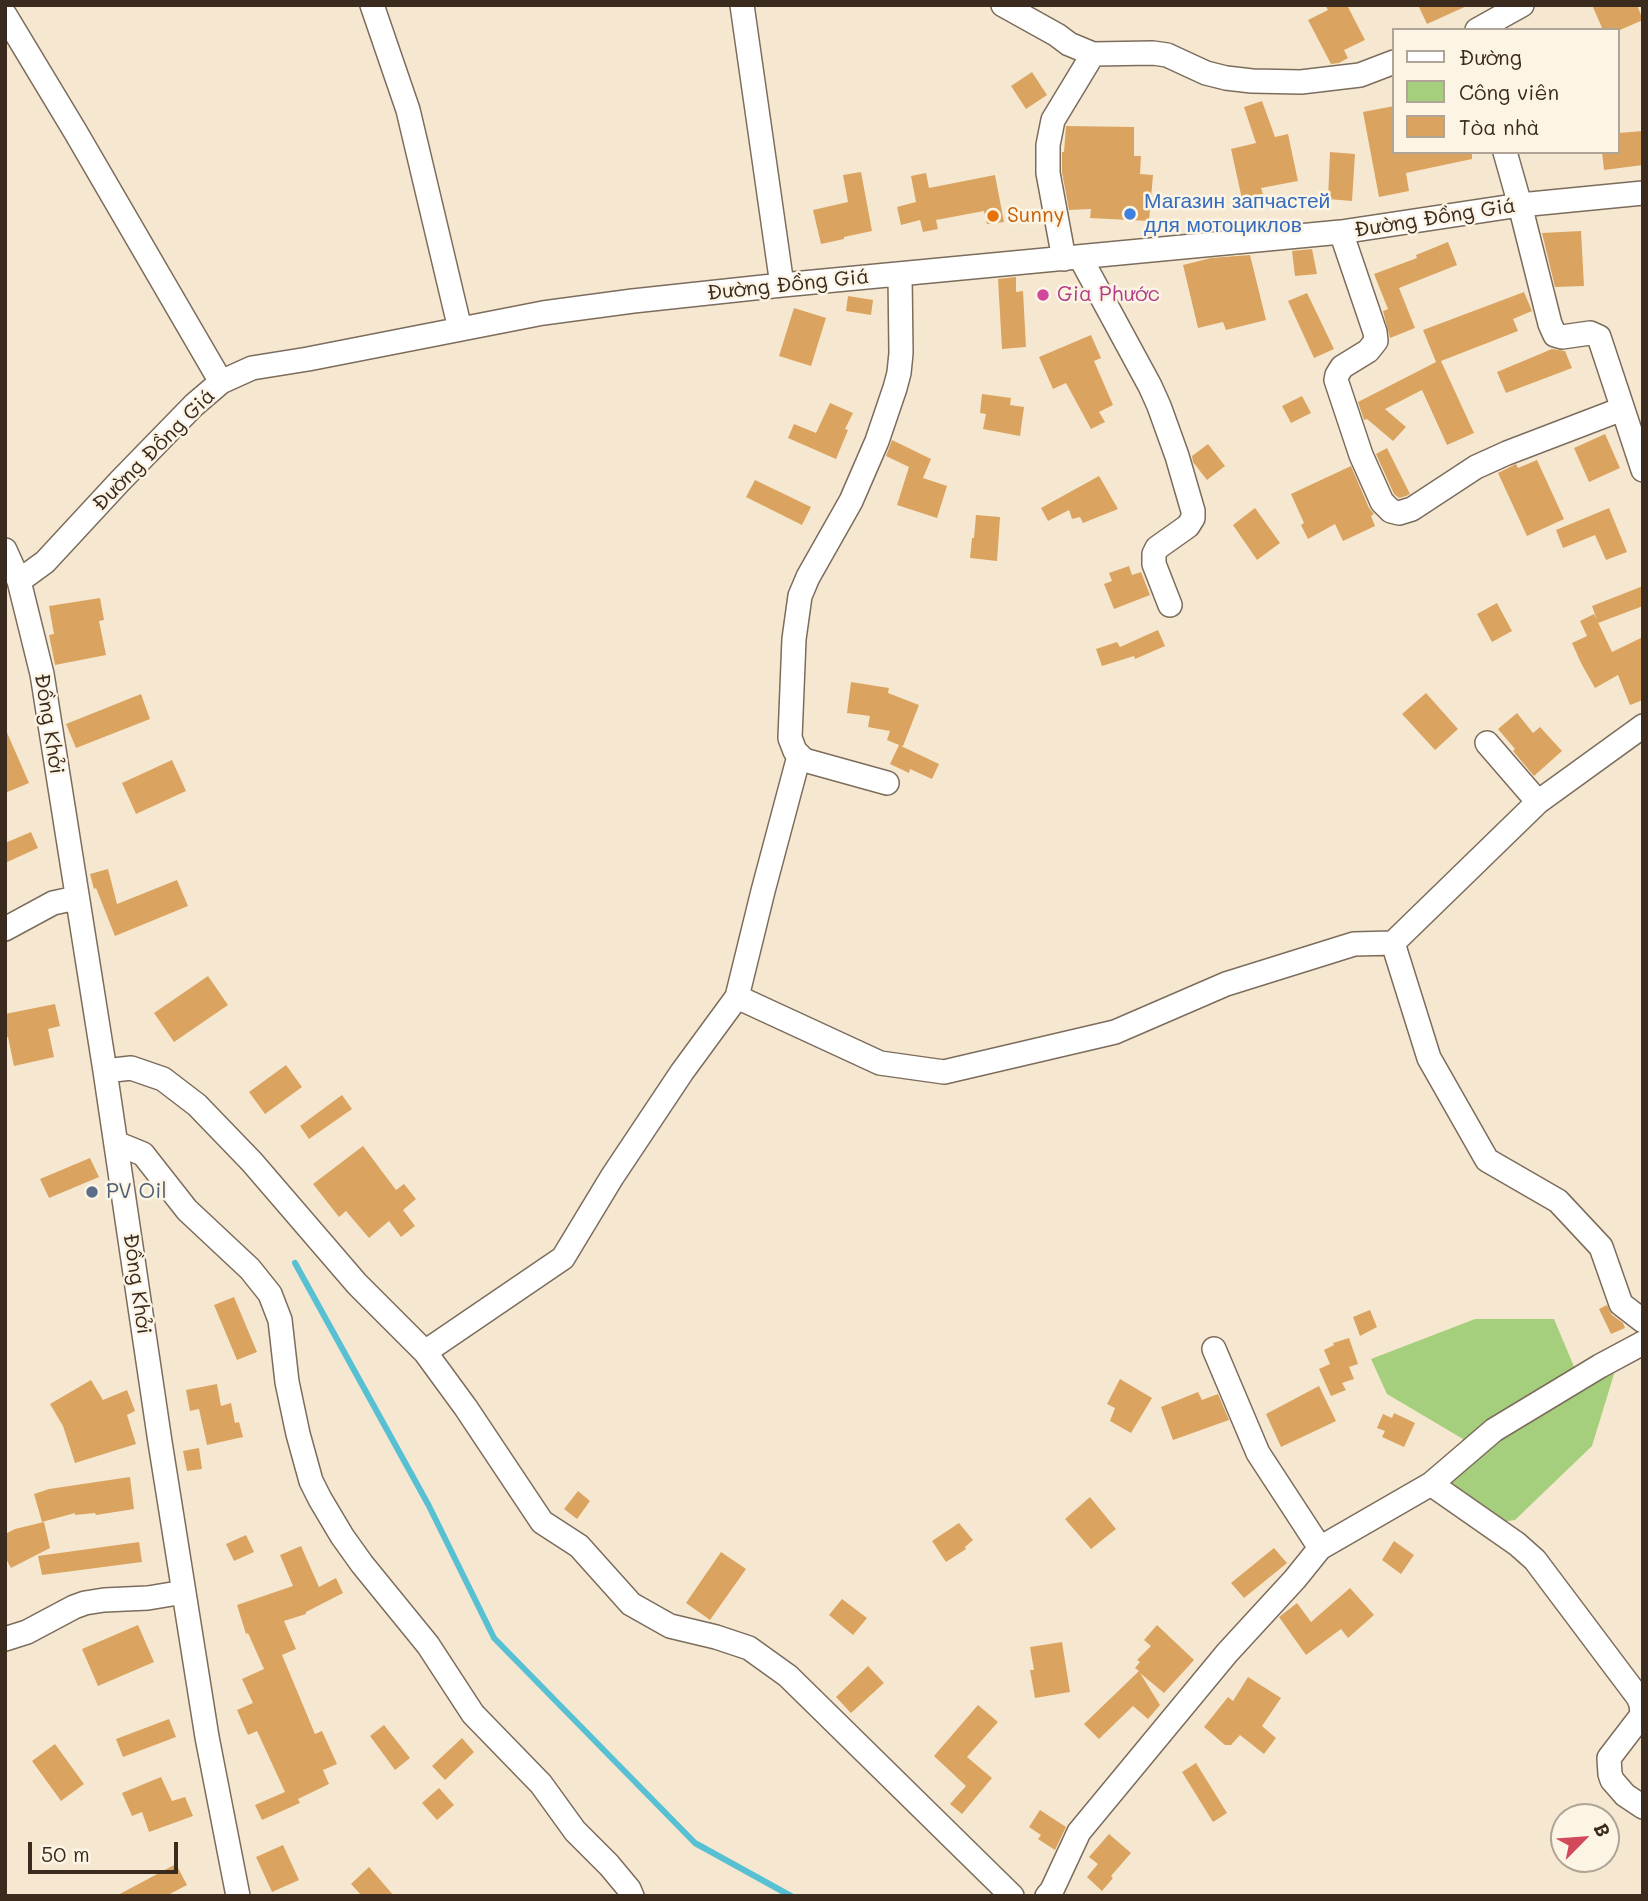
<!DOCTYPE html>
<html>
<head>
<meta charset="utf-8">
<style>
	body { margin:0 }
	#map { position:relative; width:1648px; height:1901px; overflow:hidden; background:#f6e8d0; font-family:Mali,sans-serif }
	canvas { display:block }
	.frame { position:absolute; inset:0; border:7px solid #3b2a1e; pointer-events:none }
	.legend { position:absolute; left:1392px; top:28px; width:228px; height:126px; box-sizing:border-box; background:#fcf5e5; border:2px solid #afa495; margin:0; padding:9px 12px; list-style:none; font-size:21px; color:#3b2a1e }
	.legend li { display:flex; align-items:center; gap:14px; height:35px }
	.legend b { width:35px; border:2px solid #afa495 }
	.north { position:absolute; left:1550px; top:1803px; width:70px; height:70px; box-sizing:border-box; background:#fcf5e5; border:2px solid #afa495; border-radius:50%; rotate:65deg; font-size:19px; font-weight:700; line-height:28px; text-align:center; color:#3b2a1e }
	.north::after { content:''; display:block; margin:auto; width:24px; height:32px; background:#d1495b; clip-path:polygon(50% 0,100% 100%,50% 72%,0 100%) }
	.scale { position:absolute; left:28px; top:1842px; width:150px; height:32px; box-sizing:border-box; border:4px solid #3b2a1e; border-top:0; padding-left:9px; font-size:21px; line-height:24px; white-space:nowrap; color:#3b2a1e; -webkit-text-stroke:5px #fcf5e5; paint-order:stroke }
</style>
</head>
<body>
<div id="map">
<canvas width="1648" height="1901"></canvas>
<div class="frame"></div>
<ul class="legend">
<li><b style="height:9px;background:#fff"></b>Đường</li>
<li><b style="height:19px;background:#a5cf7c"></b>Công viên</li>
<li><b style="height:19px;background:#daa460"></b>Tòa nhà</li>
</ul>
<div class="north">B</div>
<div class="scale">50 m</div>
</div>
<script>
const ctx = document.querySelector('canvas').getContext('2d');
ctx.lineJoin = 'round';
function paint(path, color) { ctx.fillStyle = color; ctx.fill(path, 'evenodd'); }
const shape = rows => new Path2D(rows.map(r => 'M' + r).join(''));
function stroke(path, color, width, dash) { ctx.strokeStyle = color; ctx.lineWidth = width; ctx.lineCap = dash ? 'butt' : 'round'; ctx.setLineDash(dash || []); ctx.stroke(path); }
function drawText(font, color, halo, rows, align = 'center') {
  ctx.font = font + ' Mali,sans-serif'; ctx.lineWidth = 5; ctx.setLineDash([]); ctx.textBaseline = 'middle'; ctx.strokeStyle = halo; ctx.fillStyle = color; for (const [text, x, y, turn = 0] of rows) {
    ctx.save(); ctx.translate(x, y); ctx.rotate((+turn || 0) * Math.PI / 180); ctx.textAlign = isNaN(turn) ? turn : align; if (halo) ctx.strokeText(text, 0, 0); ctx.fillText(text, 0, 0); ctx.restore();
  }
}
const green = shape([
	[1475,1319,1554,1319,1575,1369,1614,1374,1592,1446,1515,1520,1495,1523,1447,1495,1463,1439,1387,1394,1371,1359]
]);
const stream = shape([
	[295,1263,429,1506,494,1638,695,1843,791,1896]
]);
const building = shape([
	[1325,5,1347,5,1365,40,1344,50,1348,58,1339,63,1331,64,1308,20,1328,10],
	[1418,5,1469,5,1427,24],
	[1592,5,1637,5,1643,20,1620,30,1603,30],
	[1032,72,1047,95,1026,109,1011,86],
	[1262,101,1275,137,1288,134,1298,181,1261,188,1263,194,1242,199,1231,149,1256,143,1244,107],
	[1394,106,1394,152,1472,152,1472,159,1406,173,1409,191,1379,197,1363,112],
	[1066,126,1134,127,1134,156,1141,156,1140,174,1153,175,1149,221,1090,218,1091,209,1069,210,1062,172,1062,152,1064,152],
	[1643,131,1643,165,1604,170,1602,152,1618,152,1618,133],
	[1330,152,1355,154,1352,201,1328,199],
	[861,172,872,231,844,237,844,239,821,244,813,210,848,202,843,175],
	[926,173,929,188,995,175,1004,222,987,224,984,211,936,220,938,229,923,232,920,220,901,225,897,207,916,202,911,176],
	[1581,231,1584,286,1555,287,1542,233],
	[1448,242,1457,265,1399,288,1415,328,1390,338,1383,311,1388,309,1374,274,1417,258,1416,255],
	[1312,249,1317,274,1295,276,1292,251],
	[1250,255,1266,320,1226,330,1223,322,1198,328,1183,265,1211,258],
	[1016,277,1016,292,1023,291,1026,347,1002,349,998,279],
	[1524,292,1532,311,1513,319,1518,331,1441,361,1474,433,1447,445,1422,390,1385,409,1406,427,1393,441,1367,419,1364,420,1358,402,1436,362,1423,330],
	[1307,293,1334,349,1314,358,1288,301],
	[848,296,873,300,871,315,846,311],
	[794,308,826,318,811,366,779,356],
	[1091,335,1101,358,1094,361,1113,405,1099,412,1105,422,1091,429,1066,383,1053,389,1039,357],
	[1552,349,1565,351,1572,368,1506,393,1497,372],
	[982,394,1011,398,1010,405,1024,407,1020,436,983,429,986,414,980,413],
	[1302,396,1311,413,1291,423,1282,406],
	[830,403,853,413,845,429,848,430,836,459,788,438,794,424,816,433],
	[1605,434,1620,468,1589,482,1574,448],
	[892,440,931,459,923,478,947,486,937,518,897,505,909,467,886,456],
	[1208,444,1225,466,1207,480,1193,462,1192,456],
	[1387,448,1410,494,1406,496,1399,498,1394,494,1376,454],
	[1537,460,1564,519,1527,536,1498,473,1516,464,1518,468],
	[1351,466,1369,508,1374,514,1371,516,1375,526,1343,541,1335,524,1308,539,1301,525,1304,523,1291,494],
	[1099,476,1118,509,1083,523,1080,517,1072,519,1069,510,1048,521,1041,508],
	[755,480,811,507,802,525,746,497],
	[1255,508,1280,543,1257,560,1233,525],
	[1609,508,1627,552,1606,560,1595,535,1563,548,1556,530],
	[976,515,1000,517,997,561,970,558,972,538,974,538],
	[1129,566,1132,575,1141,572,1150,595,1114,609,1104,584,1112,581,1109,573],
	[1643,586,1643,606,1598,623,1592,606],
	[100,598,104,620,99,621,106,655,55,665,49,635,54,634,49,606],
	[1497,603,1512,631,1492,642,1477,614],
	[1594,614,1612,652,1643,637,1643,700,1630,705,1618,675,1595,688,1581,663,1572,643,1587,636,1580,621],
	[1158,630,1165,646,1135,659,1134,656,1102,666,1096,649,1117,642,1120,647],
	[851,682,889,688,888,693,919,705,903,746,901,746,939,764,932,779,910,769,909,773,890,764,899,745,887,740,890,731,868,727,870,716,847,713],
	[1426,693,1458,729,1435,750,1402,714],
	[141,694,150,719,76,748,66,724],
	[1517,713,1533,733,1540,727,1562,751,1534,776,1513,751,1515,749,1498,729],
	[5,728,29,783,5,793],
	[172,760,186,791,136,814,122,783],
	[31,832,38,848,5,863,5,843],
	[108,869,117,904,177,880,188,906,115,936,96,888,94,889,90,874],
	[208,976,228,1005,174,1042,154,1013],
	[55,1004,60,1026,48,1029,54,1057,14,1066,8,1037,5,1037,5,1014],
	[286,1065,302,1087,265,1114,249,1092],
	[342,1095,352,1109,309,1139,300,1126],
	[363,1146,396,1190,404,1184,416,1199,403,1210,415,1226,401,1237,389,1221,369,1238,346,1211,339,1217,313,1184],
	[90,1158,99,1177,49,1198,40,1179],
	[234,1297,257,1352,237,1360,214,1305],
	[1607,1305,1612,1315,1623,1323,1625,1328,1611,1334,1599,1309],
	[1370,1310,1377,1327,1360,1336,1353,1317],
	[1349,1338,1358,1364,1349,1367,1354,1379,1342,1383,1346,1390,1331,1396,1319,1369,1330,1364,1324,1350,1334,1345,1333,1343],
	[1120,1379,1152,1398,1131,1433,1110,1421,1115,1408,1107,1404],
	[91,1380,103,1400,127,1390,135,1411,127,1415,136,1444,75,1463,63,1426,50,1404],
	[217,1384,221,1406,231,1403,235,1423,239,1422,243,1437,207,1445,199,1409,190,1411,186,1390],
	[1319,1386,1336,1421,1281,1447,1266,1414],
	[1198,1392,1202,1400,1218,1394,1229,1420,1173,1440,1161,1407],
	[1394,1413,1415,1423,1404,1447,1382,1437,1385,1431,1377,1428,1383,1414,1392,1418],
	[199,1448,202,1469,187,1471,183,1451],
	[130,1477,134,1509,96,1515,95,1513,75,1515,75,1513,42,1522,34,1494,49,1489],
	[578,1491,590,1501,577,1519,564,1509],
	[1090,1497,1116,1529,1091,1549,1065,1519],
	[44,1522,50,1548,11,1568,5,1557,5,1534,15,1529],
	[959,1523,973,1540,965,1547,966,1549,946,1562,932,1541],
	[246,1535,254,1552,234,1561,226,1544],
	[1394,1541,1414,1555,1401,1574,1382,1560],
	[139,1542,142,1562,42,1575,38,1556],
	[301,1546,319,1587,336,1578,343,1593,306,1612,306,1614,284,1621,296,1649,282,1655,315,1734,322,1731,337,1764,323,1770,329,1784,298,1799,300,1803,262,1820,255,1805,285,1792,257,1731,248,1735,237,1710,253,1703,242,1679,264,1669,248,1633,246,1634,237,1605,293,1586,280,1555],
	[1274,1548,1287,1563,1244,1598,1231,1583],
	[721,1552,746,1569,710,1620,686,1603],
	[1350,1588,1374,1615,1348,1638,1341,1629,1306,1655,1279,1617,1297,1603,1311,1622],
	[842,1599,867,1618,853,1635,829,1615],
	[138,1625,154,1662,98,1686,82,1649],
	[1157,1625,1194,1660,1164,1693,1140,1673,1160,1705,1148,1719,1133,1706,1099,1739,1084,1724,1139,1671,1135,1668,1140,1662,1137,1660,1151,1646,1144,1640],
	[1062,1642,1070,1692,1035,1698,1030,1670,1034,1670,1030,1647],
	[868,1666,884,1683,851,1713,836,1697],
	[1248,1677,1281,1698,1262,1726,1276,1738,1264,1754,1240,1735,1231,1745,1225,1745,1204,1727,1228,1697,1233,1701],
	[978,1705,998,1722,967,1757,992,1778,962,1814,950,1804,966,1786,934,1756],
	[169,1719,176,1737,123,1757,116,1739],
	[384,1725,410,1758,395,1770,370,1736],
	[462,1738,474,1752,445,1780,432,1766],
	[55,1744,84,1784,61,1801,32,1761],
	[1196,1763,1227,1813,1213,1822,1182,1772],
	[161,1777,172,1801,185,1797,193,1816,149,1832,142,1812,132,1816,122,1793],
	[439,1788,454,1805,437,1820,422,1803],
	[1040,1810,1066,1827,1055,1850,1038,1839,1041,1835,1029,1827],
	[1109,1834,1131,1853,1111,1876,1113,1878,1102,1891,1087,1877,1098,1864,1089,1857],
	[283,1845,299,1880,272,1892,256,1857],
	[176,1864,187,1885,166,1896,116,1896],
	[369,1867,394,1896,362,1896,351,1884]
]);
const minor = shape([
	[372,5,408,110,460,329],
	[742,5,782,285],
	[1003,5,1057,35,1069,44,1093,54,1153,53,1167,55,1206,73,1226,78,1252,81,1301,82,1360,75,1394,62],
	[5,15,75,131,221,382],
	[1477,30,1522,5],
	[1505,152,1520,205,1550,324,1555,335,1562,337,1590,333,1599,337,1643,470],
	[1341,232,1375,332,1376,341,1368,351,1342,367,1337,375,1336,380,1361,455,1382,502,1391,511,1399,513,1412,509,1476,467,1507,453,1622,409],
	[1080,257,1150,386,1159,406,1177,456,1193,511,1193,518,1188,526,1157,548,1154,554,1154,564,1170,605],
	[1064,259,1048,173,1048,145,1053,120,1093,54],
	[5,550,19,581,42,674,105,1071,160,1442,207,1737,238,1896],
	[19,581,45,562,120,481,194,405,221,382,252,368,308,359,543,313,633,301,782,285,1341,232,1520,205,1643,193],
	[1487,743,1538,802,1643,726],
	[799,756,763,891,737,997,880,1063,944,1072,1115,1032,1226,984,1354,944,1393,943],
	[887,783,804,760,795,751,790,738,794,639,800,596,808,577,851,501,877,441,895,388,899,373,901,353,900,274],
	[1538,802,1393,943,1429,1058,1487,1160,1558,1201,1601,1247,1621,1304,1643,1321],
	[5,929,53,903,76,898],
	[105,1071,131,1068,163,1079,197,1105,252,1162,357,1284,425,1352,466,1408,542,1522,579,1546,631,1604,670,1626,716,1637,749,1648,788,1676,1012,1896],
	[116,1143,143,1154,187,1210,250,1269,270,1294,280,1320,287,1382,298,1434,311,1481,320,1499,342,1536,362,1564,428,1645,473,1714,541,1784,575,1831,609,1865,629,1889,632,1896],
	[1214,1349,1258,1453,1320,1548],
	[425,1352,563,1258,612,1177,682,1072,737,997],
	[1431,1484,1517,1544,1535,1560,1638,1697,1641,1704,1642,1715,1609,1758,1610,1774,1612,1780,1625,1795,1643,1807],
	[5,1639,27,1632,74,1607,85,1603,104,1600,148,1598,184,1592],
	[1047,1896,1052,1890,1079,1832,1227,1653,1295,1579,1320,1548,1431,1484,1494,1430,1600,1366,1643,1343]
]);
const markers = [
	[1130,214,7,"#3f7fe0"],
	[993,216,7,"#e8710a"],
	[1043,295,7,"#d1479c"],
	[92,1192,7,"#5c6f8a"]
];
const shopNames = [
	["Магазин запчастей",1144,202],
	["для мотоциклов",1144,226]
];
const foodNames = [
	["Sunny",1007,216]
];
const streetNames = [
	["Đường Đồng Giá",1435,218,-9],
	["Đường Đồng Giá",788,285,-6],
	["Đường Đồng Giá",154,450,-45],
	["Đồng Khởi",49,724,81],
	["Đồng Khởi",137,1284,82]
];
const hotelNames = [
	["Gia Phước",1057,295]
];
const serviceNames = [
	["PV Oil",106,1192]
];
paint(green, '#a5cf7c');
stroke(stream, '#57c1d3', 6);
paint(building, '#daa460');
stroke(minor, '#7c6c5c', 26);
stroke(minor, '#fff', 23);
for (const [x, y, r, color] of markers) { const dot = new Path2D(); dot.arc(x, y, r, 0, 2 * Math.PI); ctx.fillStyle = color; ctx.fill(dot); stroke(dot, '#fcf5e5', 2.5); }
drawText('21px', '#366cbe', '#fcf5e5', shopNames, 'left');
drawText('21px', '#c56008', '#fcf5e5', foodNames, 'left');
drawText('21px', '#3b2a1e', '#fcf5e5', streetNames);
drawText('21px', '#b23c85', '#fcf5e5', hotelNames, 'left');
drawText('21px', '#4e5e75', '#fcf5e5', serviceNames, 'left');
</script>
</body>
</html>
